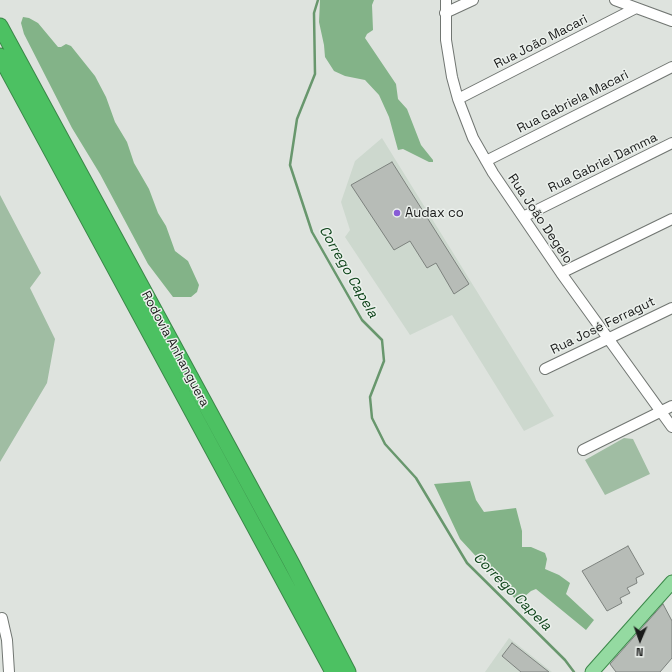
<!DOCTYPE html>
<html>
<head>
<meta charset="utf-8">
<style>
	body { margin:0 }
	#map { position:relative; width:672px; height:672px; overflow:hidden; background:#dee3de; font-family:"Space Grotesk",sans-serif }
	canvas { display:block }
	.north { position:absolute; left:620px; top:620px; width:40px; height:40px; -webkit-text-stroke:3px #ebf0ec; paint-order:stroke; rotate:182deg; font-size:11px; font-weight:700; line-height:16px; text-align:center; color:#191a19 }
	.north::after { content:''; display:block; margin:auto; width:14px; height:18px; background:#191a19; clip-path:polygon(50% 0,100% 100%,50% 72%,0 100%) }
</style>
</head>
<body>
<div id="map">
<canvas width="672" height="672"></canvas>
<div class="north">N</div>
</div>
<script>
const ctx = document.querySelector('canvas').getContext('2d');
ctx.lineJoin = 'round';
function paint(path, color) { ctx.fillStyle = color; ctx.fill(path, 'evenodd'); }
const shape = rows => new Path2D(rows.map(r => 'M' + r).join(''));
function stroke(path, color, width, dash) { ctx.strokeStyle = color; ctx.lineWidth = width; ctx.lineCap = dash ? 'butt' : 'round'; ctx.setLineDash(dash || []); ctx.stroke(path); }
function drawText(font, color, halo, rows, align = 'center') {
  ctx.font = font + ' "Space Grotesk",sans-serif'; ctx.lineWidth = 3; ctx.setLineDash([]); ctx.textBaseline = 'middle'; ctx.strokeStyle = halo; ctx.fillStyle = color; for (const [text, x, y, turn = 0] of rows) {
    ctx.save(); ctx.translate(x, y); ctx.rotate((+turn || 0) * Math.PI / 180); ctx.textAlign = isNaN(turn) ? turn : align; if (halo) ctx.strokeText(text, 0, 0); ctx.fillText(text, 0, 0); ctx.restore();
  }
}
const built = shape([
	[382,138,554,416,524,431,452,315,410,335,345,237,350,230,341,202,355,161],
	[509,638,552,672,485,672]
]);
const green = shape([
	[0,195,41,273,30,288,55,339,47,383,0,462],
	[624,438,633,439,650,474,605,495,585,460]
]);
const forest = shape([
	[320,0,374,0,372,5,373,30,367,34,365,38,396,84,398,99,407,109,421,145,433,160,433,162,429,162,403,149,398,150,389,117,379,95,365,80,345,76,334,71,325,57,324,45,319,22],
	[23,17,29,18,38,23,58,47,61,47,66,44,71,46,95,76,106,97,115,122,127,142,134,163,149,189,158,213,166,226,175,251,188,261,199,285,197,292,191,297,173,297,148,264,100,174,72,128,24,34,21,23],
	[470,481,476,500,484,512,516,508,522,531,522,547,531,547,545,553,547,559,545,569,559,575,570,583,566,594,594,620,586,630,536,589,531,591,518,602,460,539,434,484]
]);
const stream = shape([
	[318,0,314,13,315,74,297,119,290,165,312,232,362,320,382,340,384,361,370,397,372,418,385,444,416,478,467,563,565,660,574,672]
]);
const building = shape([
	[392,162,469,284,454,294,436,263,427,268,410,241,394,250,351,185,392,162],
	[628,546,644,574,636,578,637,583,627,588,630,593,620,598,622,603,607,611,582,571,628,546],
	[663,604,672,621,672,658,660,672,616,672,610,664,663,604],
	[512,643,549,672,521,672,502,656,512,643]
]);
const minor = shape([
	[446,0,446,40,452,77,458,99,473,138,493,173,561,273,672,427],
	[615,0,672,21],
	[445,13,473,0],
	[458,99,636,8],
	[486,161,672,67],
	[523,217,672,143],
	[561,273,672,219],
	[545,369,672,308],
	[583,450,672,406],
	[2,618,7,640,9,672]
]);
const major = shape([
	[592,672,672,582]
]);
const highway = shape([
	[0,26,291,562,348,672],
	[0,56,333,672]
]);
const markers = [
	[397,213,4,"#885cd6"]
];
const streetNames = [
	["Rua João Macari",541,42,-27],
	["Rua Gabriela Macari",573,102,-27],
	["Rua Gabriel Damma",603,163,-26],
	["Rua João Degelo",540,219,56],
	["Rua José Ferragut",603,326,-26],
	["Rodovia Anhanguera",175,349,62]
];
const poiNames = [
	["Audax co",405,213]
];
const waterNames = [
	["Corrego Capela",348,272,60],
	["Corrego Capela",512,592,45]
];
paint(built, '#cdd8ce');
paint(green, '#a0bda3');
paint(forest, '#83b388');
stroke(stream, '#68976d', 2.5);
paint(building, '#b7bcb7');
stroke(building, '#7d827e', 1);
stroke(minor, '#717672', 12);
stroke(major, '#3a8748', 15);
stroke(highway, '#3a8748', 17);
stroke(minor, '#fff', 10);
stroke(major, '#94daa1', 13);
stroke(highway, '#4cc162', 15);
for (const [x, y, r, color] of markers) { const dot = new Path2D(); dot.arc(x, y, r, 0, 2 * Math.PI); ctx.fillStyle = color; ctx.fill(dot); stroke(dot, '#ebf0ec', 1.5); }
drawText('13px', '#191a19', '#ebf0ec', streetNames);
drawText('13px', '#191a19', '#ebf0ec', poiNames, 'left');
drawText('italic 14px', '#0d4319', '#ebf0ec', waterNames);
</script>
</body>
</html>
